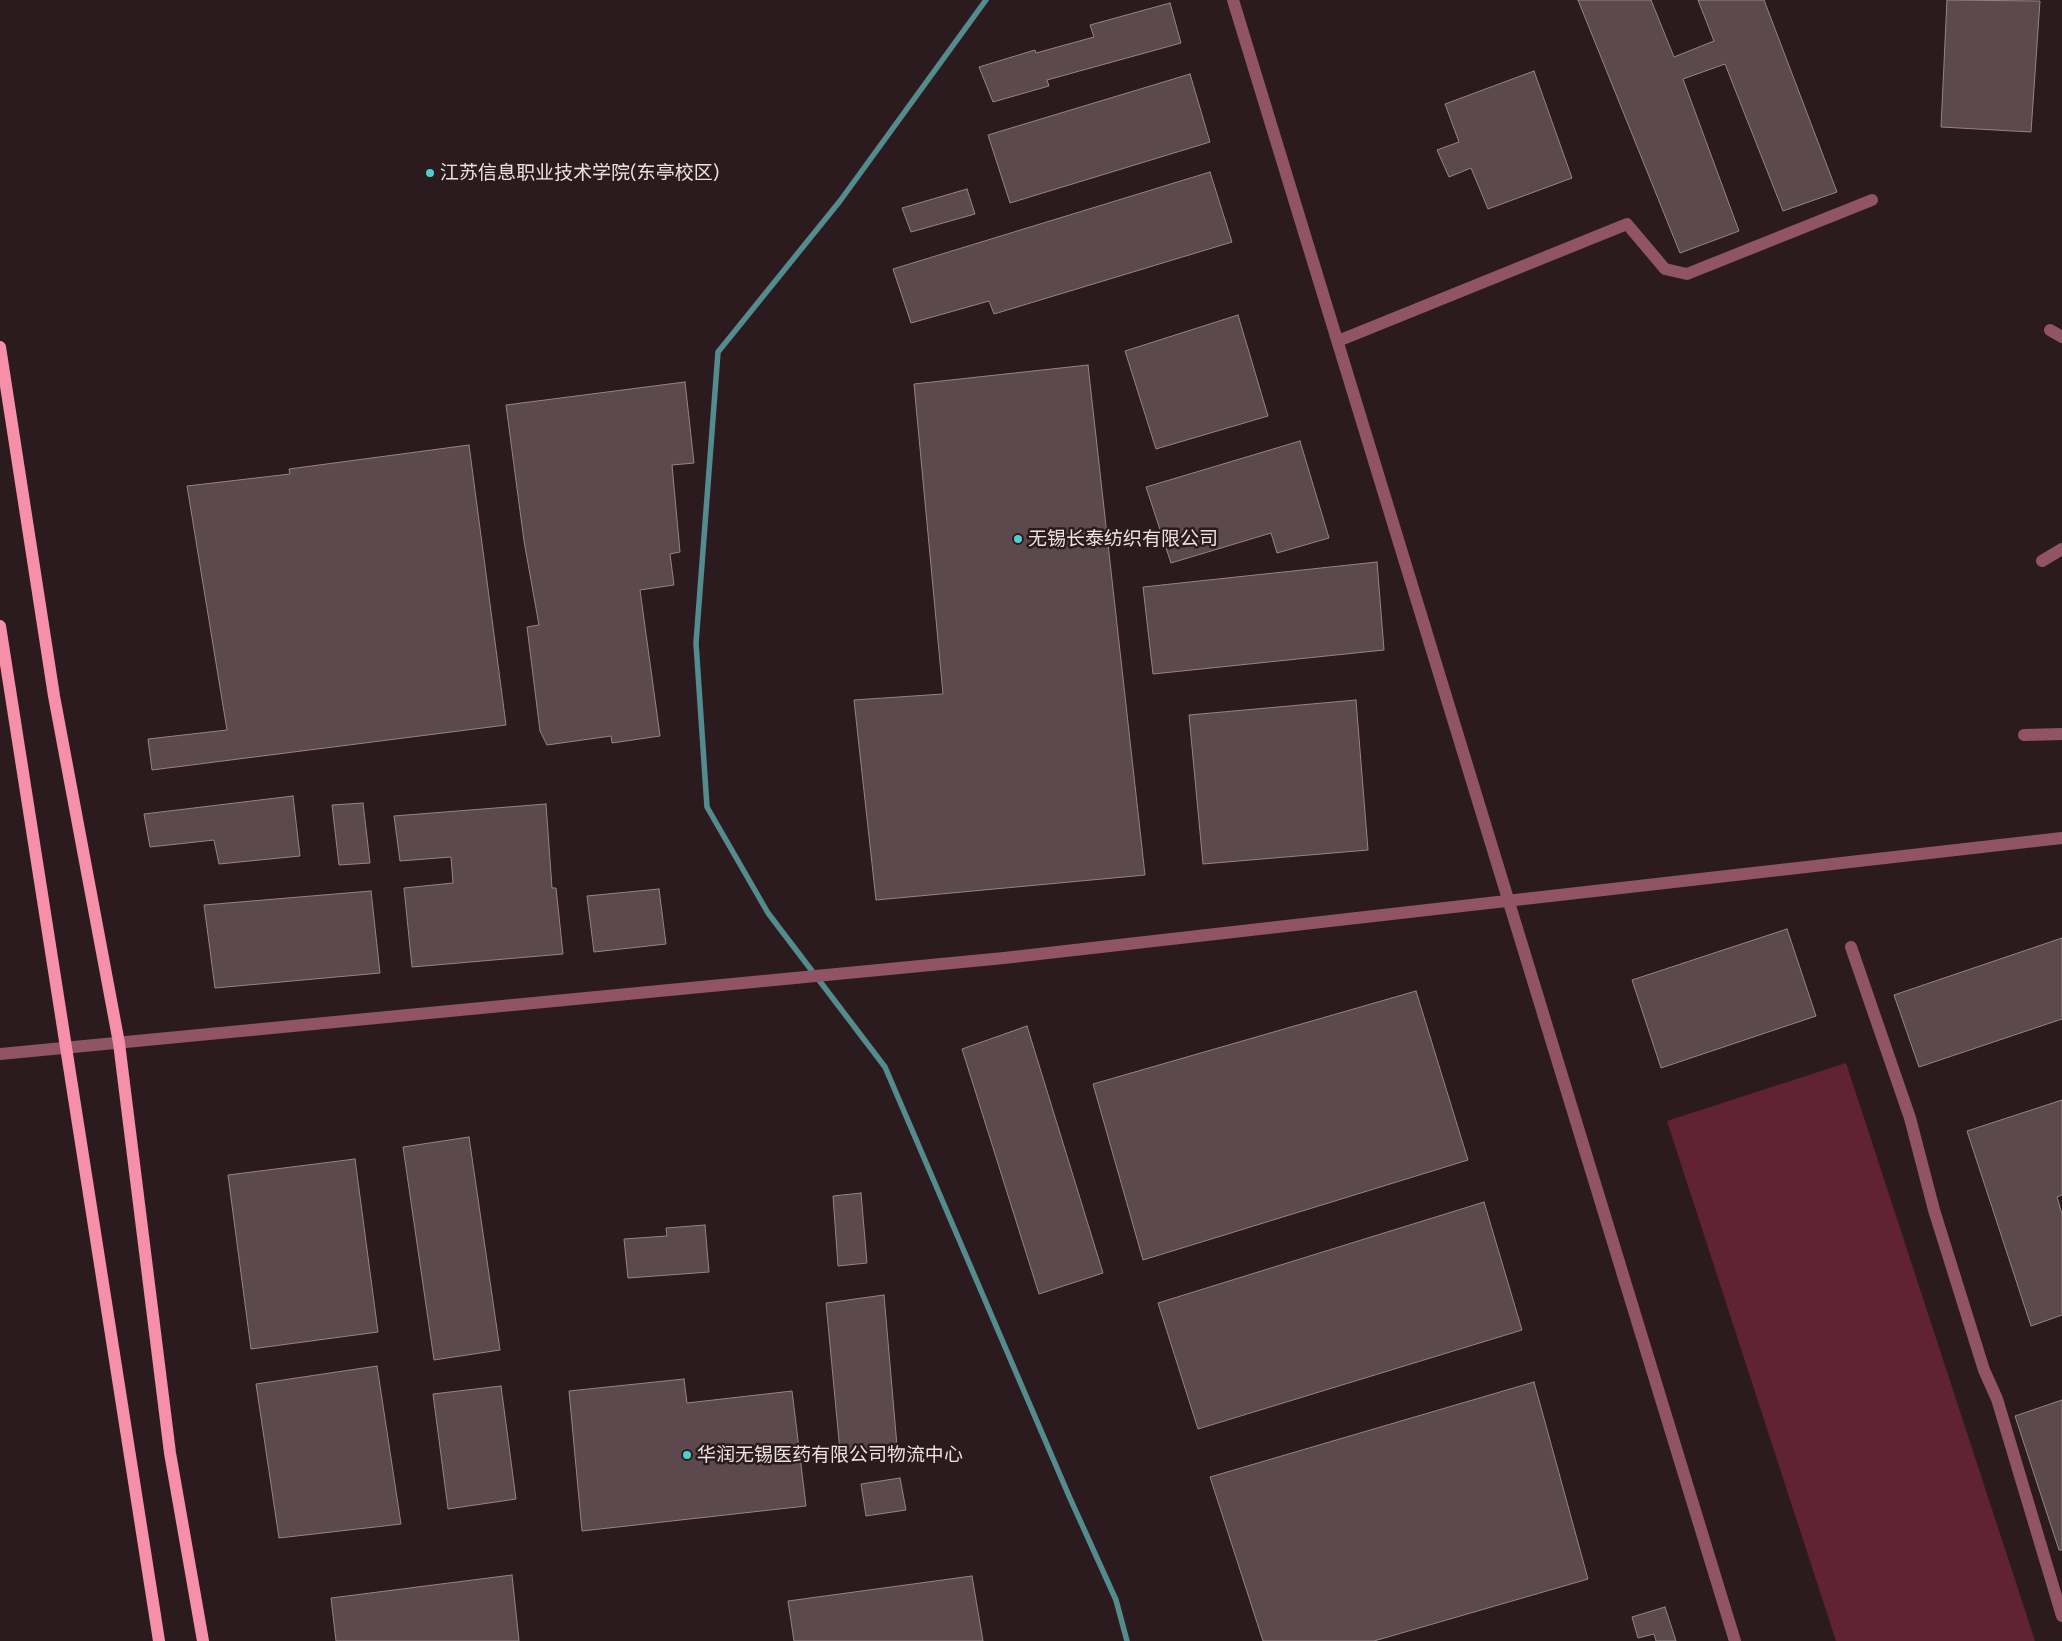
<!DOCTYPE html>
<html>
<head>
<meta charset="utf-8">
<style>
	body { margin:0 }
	canvas { display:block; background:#2b1b1f }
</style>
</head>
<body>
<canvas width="2062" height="1641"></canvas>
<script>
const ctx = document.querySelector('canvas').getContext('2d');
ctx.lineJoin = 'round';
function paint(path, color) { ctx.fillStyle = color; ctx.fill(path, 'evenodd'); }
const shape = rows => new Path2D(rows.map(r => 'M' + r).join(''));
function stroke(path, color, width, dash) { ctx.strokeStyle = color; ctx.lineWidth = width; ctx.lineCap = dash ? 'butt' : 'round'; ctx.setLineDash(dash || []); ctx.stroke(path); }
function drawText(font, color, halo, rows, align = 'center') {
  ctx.font = font + ' Figtree,"Noto Sans SC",sans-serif'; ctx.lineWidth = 5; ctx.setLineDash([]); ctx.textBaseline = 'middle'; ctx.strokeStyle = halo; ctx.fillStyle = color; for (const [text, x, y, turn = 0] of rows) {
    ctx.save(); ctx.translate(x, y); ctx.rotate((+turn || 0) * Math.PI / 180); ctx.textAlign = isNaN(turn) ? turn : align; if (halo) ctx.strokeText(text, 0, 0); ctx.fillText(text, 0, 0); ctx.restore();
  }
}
const green = shape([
	[1846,1063,2035,1641,1836,1641,1667,1121]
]);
const stream = shape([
	[986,0,840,201,718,352,696,643,707,807,768,913,885,1067,1069,1496,1116,1600,1127,1641]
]);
const building = shape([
	[1578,0,1651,0,1674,57,1714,41,1698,0,1764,0,1837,192,1783,211,1725,64,1683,79,1739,231,1680,253,1578,0],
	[1947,0,2040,1,2031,132,1941,127,1947,0],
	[1170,3,1181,43,1047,80,1049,86,993,102,979,67,1035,50,1036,53,1094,37,1090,25,1170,3],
	[1534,71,1572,178,1488,209,1471,168,1449,177,1437,150,1459,142,1445,104,1534,71],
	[1190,74,1210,142,1010,203,988,135,1190,74],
	[1210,172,1232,242,994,314,989,301,911,323,893,269,1210,172],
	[967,189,975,214,911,232,902,208,967,189],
	[1238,315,1268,416,1156,449,1125,351,1238,315],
	[1088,365,1145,875,876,900,854,700,943,694,914,384,1088,365],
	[685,382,694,463,672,465,680,552,670,554,674,585,640,590,660,736,612,743,611,736,547,745,540,731,527,627,539,625,524,541,506,405,685,382],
	[1300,441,1329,538,1277,553,1271,533,1171,563,1146,487,1300,441],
	[469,445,506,725,152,770,148,739,227,730,187,486,290,474,289,469,469,445],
	[1377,562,1384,650,1153,674,1143,587,1377,562],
	[1356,700,1368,850,1203,864,1189,715,1356,700],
	[293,796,300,856,219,864,214,840,150,847,144,814,293,796],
	[363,803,370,863,339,865,332,805,363,803],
	[546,804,552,888,556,888,563,954,412,967,404,888,453,883,451,857,400,861,394,816,546,804],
	[659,889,666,944,594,952,587,896,659,889],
	[371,891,380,973,215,988,204,905,371,891],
	[1787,929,1816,1016,1661,1068,1632,980,1787,929],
	[2062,938,2062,1019,1919,1067,1894,995,2062,938],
	[1416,991,1468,1160,1143,1260,1093,1084,1416,991],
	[1027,1026,1103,1273,1039,1294,962,1049,1027,1026],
	[2062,1100,2062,1195,2057,1197,2062,1214,2062,1315,2031,1326,1967,1131,2062,1100],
	[469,1137,500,1350,434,1360,403,1147,469,1137],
	[355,1159,378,1332,251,1349,228,1175,355,1159],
	[861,1193,867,1263,838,1266,833,1196,861,1193],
	[1484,1202,1522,1330,1198,1429,1158,1303,1484,1202],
	[705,1225,709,1272,628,1278,624,1239,667,1236,666,1228,705,1225],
	[884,1295,897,1446,840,1451,826,1303,884,1295],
	[377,1366,401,1524,279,1538,256,1384,377,1366],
	[684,1379,687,1403,792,1391,806,1506,582,1531,569,1391,684,1379],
	[1534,1382,1588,1579,1374,1641,1263,1641,1210,1477,1534,1382],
	[501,1386,516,1499,448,1509,433,1394,501,1386],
	[2062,1400,2062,1550,2059,1550,2015,1416,2062,1400],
	[900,1478,906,1510,866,1516,861,1484,900,1478],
	[512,1575,519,1641,336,1641,331,1598,512,1575],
	[972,1576,983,1641,794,1641,788,1601,972,1576],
	[1665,1607,1676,1641,1656,1641,1654,1634,1638,1638,1632,1617,1665,1607]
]);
const minor = shape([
	[1233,0,1735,1641],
	[2050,330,2062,337],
	[1338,341,1627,224,1665,269,1687,274,1872,200],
	[2042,561,2062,549],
	[2024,735,2062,734],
	[1851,947,1910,1118,1934,1210,1984,1370,1997,1399,2062,1616],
	[0,1054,1004,958,2062,838]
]);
const primary = shape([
	[0,347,54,696,119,1043,170,1453,203,1641],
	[0,626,159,1641]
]);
const markers = [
	[430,173,5,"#52cdcd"],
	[1018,539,5,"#52cdcd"],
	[687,1455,5,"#52cdcd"]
];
const poiNames = [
	["江苏信息职业技术学院(东亭校区)",440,173],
	["无锡长泰纺织有限公司",1028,539],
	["华润无锡医药有限公司物流中心",697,1455]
];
paint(green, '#622236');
stroke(stream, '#548c8d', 5.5);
paint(building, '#5b494d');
stroke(building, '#978287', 1);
stroke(minor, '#915464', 12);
stroke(primary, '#f690aa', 12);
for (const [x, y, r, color] of markers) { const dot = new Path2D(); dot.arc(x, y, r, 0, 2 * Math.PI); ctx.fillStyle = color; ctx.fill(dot); stroke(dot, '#2b1b1f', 2); }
drawText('19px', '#ebe0e2', '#2b1b1f', poiNames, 'left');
</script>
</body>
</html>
